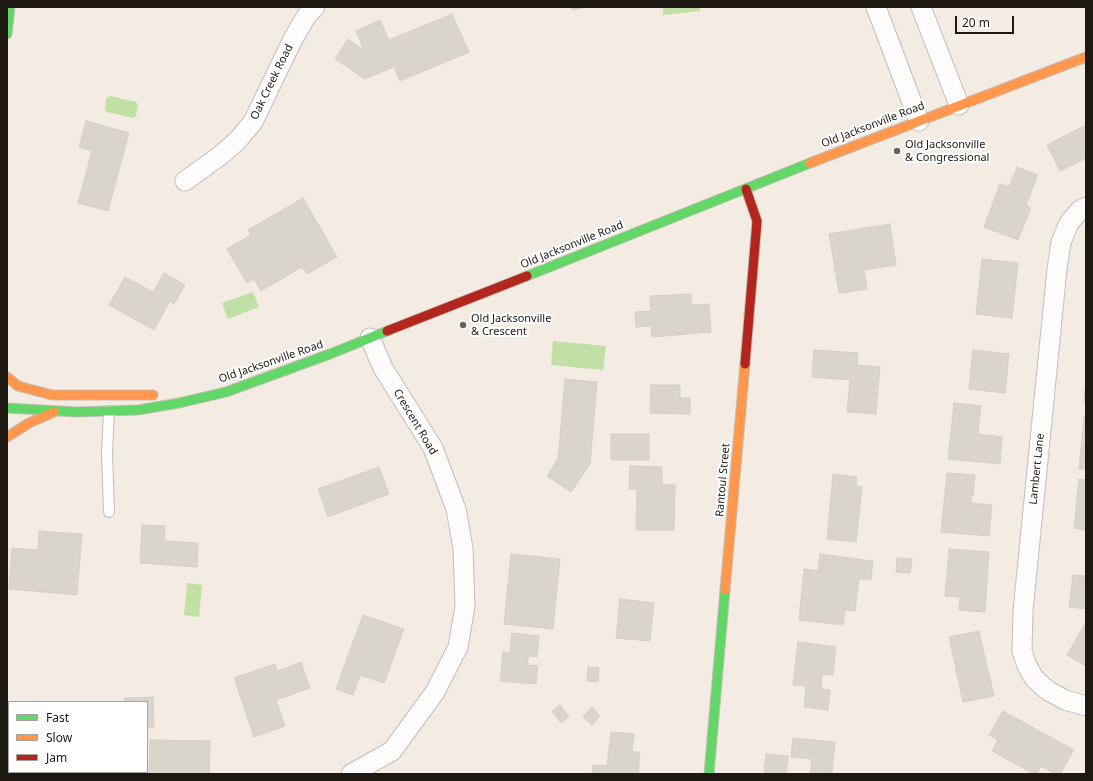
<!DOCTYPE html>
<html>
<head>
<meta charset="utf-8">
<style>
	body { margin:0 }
	#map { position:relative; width:1093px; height:781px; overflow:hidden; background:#f4ebe2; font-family:"Noto Sans",sans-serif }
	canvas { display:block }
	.frame { position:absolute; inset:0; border:8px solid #1d1812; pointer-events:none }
	.legend { position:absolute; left:8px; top:701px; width:140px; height:72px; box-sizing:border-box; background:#fff; border:1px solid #a5a3a0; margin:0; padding:5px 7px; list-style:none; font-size:12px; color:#1d1812 }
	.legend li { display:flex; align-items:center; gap:8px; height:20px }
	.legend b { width:20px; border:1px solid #a5a3a0 }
	.scale { position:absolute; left:955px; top:16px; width:59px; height:18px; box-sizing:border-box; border:2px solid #1d1812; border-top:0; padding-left:5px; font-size:12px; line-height:14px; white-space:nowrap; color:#1d1812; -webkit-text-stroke:3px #fff; paint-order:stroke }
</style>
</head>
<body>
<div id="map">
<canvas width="1093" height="781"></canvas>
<div class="frame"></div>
<ul class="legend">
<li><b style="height:5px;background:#63d668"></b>Fast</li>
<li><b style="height:5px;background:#ff974d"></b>Slow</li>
<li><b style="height:5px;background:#b3261e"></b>Jam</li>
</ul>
<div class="scale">20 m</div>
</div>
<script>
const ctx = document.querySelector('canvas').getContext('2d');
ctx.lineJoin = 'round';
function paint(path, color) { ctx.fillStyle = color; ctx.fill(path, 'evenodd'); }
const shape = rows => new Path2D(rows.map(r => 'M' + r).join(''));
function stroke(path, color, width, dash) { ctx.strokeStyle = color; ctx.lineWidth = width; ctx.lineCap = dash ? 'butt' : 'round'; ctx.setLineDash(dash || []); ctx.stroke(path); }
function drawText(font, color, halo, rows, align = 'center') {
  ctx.font = font + ' "Noto Sans",sans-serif'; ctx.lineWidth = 4; ctx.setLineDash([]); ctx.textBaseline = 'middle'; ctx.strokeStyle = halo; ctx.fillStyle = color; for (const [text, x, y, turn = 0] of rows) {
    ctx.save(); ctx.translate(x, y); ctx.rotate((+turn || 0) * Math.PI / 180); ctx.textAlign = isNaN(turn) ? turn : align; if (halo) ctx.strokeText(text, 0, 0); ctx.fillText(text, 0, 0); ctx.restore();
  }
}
const water = shape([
	[663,7,699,7,700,11,663,15],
	[110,96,136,102,138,105,136,116,133,118,107,112,105,109,106,98],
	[253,292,259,307,228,319,222,303],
	[553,341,606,346,603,370,551,365],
	[187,583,202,585,199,617,184,615]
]);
const building = shape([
	[572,7,587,7,572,10,572,7],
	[452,14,469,52,400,81,394,67,365,79,335,59,348,39,364,50,356,31,380,20,389,40,452,14],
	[86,121,129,133,108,211,78,203,92,151,79,147,86,121],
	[1086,125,1086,158,1060,171,1047,145,1086,125],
	[1017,167,1038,175,1026,205,1031,208,1018,240,984,227,1000,184,1009,187,1017,167],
	[303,198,337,257,307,274,302,267,261,291,254,279,247,283,227,249,251,235,248,230,303,198],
	[890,224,896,265,864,270,867,289,839,293,829,234,890,224],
	[982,259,1018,263,1012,318,976,314,982,259],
	[164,273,185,285,174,304,170,301,154,330,109,305,125,277,153,292,164,273],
	[691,294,692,305,709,304,711,332,652,337,651,326,636,327,635,312,651,311,650,296,691,294],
	[814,350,858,353,857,365,880,367,876,414,847,412,850,380,812,377,814,350],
	[973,350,1009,354,1005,393,969,389,973,350],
	[565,379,597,382,590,464,571,492,547,476,558,459,565,379],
	[1086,379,1086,402,1084,402,1086,379],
	[651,385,680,385,680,398,690,398,690,414,650,413,651,385],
	[954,403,981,406,978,434,1002,437,1000,464,948,459,954,403],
	[1084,417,1086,417,1086,469,1079,469,1084,417],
	[611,434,649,434,649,460,611,460,611,434],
	[630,466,662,467,662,485,675,485,674,530,636,530,637,489,629,489,630,466],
	[379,467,389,494,328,517,318,489,379,467],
	[947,473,975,475,973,496,971,495,971,503,992,505,989,536,941,532,947,473],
	[833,474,857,477,856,486,862,487,856,542,827,539,833,474],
	[1079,479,1086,480,1086,530,1074,528,1079,479],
	[142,525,165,526,164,541,198,543,197,567,140,563,142,525],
	[39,531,82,534,77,595,9,589,12,548,38,550,39,531],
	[949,549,989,552,985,612,959,610,960,597,945,596,949,549],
	[511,554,560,559,553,629,504,624,511,554],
	[820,554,873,561,871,580,859,579,855,611,845,610,843,625,799,620,804,569,818,571,820,554],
	[897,558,912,559,910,573,896,572,897,558],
	[1073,575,1086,576,1086,609,1069,607,1073,575],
	[620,599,654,603,650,641,616,638,620,599],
	[363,615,404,629,384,683,360,675,353,695,336,689,363,615],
	[1085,624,1086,625,1086,666,1067,655,1085,624],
	[979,631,994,696,963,702,949,637,979,631],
	[512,633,539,636,537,657,528,656,528,665,538,666,536,684,500,681,503,652,510,653,512,633],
	[798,642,836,647,833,675,822,674,821,689,830,690,828,710,804,707,806,686,793,685,798,642],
	[301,662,310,688,276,700,285,726,254,737,234,678,275,664,277,671,301,662],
	[588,667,599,668,598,682,587,681,588,667],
	[153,697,154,728,147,728,147,702,124,702,124,698,153,697],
	[560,705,569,717,561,723,552,711,560,705],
	[592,707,600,716,592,725,583,717,592,707],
	[1003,711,1074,750,1060,774,1055,774,1041,766,1037,774,1034,774,992,751,998,740,989,735,1003,711],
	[611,732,634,734,632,752,640,752,638,774,592,774,593,765,607,766,611,732],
	[793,738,835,742,832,774,810,774,812,759,791,757,793,738],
	[150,740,210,741,209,774,149,774,150,740],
	[766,754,788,756,786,774,764,774,766,754],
	[61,772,109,772,109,774,61,774,61,772]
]);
const lane = shape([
	[109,512,107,453,109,411]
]);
const street = shape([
	[876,7,919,121],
	[921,7,959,105],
	[185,181,221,155,237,141,253,122,293,39,307,15,315,7],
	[1086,207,1079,211,1069,223,1061,242,1057,269,1023,611,1022,651,1027,666,1034,678,1047,690,1065,700,1086,706],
	[351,774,392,751,435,692,458,647,465,606,463,548,456,509,433,448,383,368,370,338]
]);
const fast = shape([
	[7,34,10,7],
	[527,276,810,163],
	[7,408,77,412,138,410,179,403,226,392,330,354,387,331],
	[709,774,725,590]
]);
const slow = shape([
	[810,163,1086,57],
	[7,377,18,386,52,395,153,395],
	[7,437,29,423,54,412],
	[725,590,745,364]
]);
const jam = shape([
	[387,331,527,276],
	[745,364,757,221,746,189]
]);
const markers = [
	[897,151,4,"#68625b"],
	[463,325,4,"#68625b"]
];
const streetNames = [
	["Oak Creek Road",272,82,-64],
	["Old Jacksonville Road",873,125,-21],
	["Old Jacksonville Road",572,245,-22],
	["Old Jacksonville Road",271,362,-19],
	["Crescent Road",415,422,59],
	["Lambert Lane",1037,469,-84],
	["Rantoul Street",723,480,-85]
];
const poiNames = [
	["Old Jacksonville",905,145],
	["& Congressional",905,158],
	["Old Jacksonville",471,319],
	["& Crescent",471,332]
];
paint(water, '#c0e0a6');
paint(building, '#d9d4cc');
stroke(building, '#d4cfc7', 1);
stroke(lane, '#c4bdb7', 12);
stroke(street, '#c4bdb7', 21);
stroke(fast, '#c4bdb7', 11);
stroke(slow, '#c4bdb7', 11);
stroke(jam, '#c4bdb7', 11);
stroke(lane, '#fdfcfb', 10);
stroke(street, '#fdfcfb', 19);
stroke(fast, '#63d668', 9);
stroke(slow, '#ff974d', 9);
stroke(jam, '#b3261e', 9);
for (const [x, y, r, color] of markers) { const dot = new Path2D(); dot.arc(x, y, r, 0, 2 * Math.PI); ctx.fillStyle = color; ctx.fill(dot); stroke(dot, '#fff', 1.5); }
drawText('11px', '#1d1812', '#fff', streetNames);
drawText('11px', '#1d1812', '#fff', poiNames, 'left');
</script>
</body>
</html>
